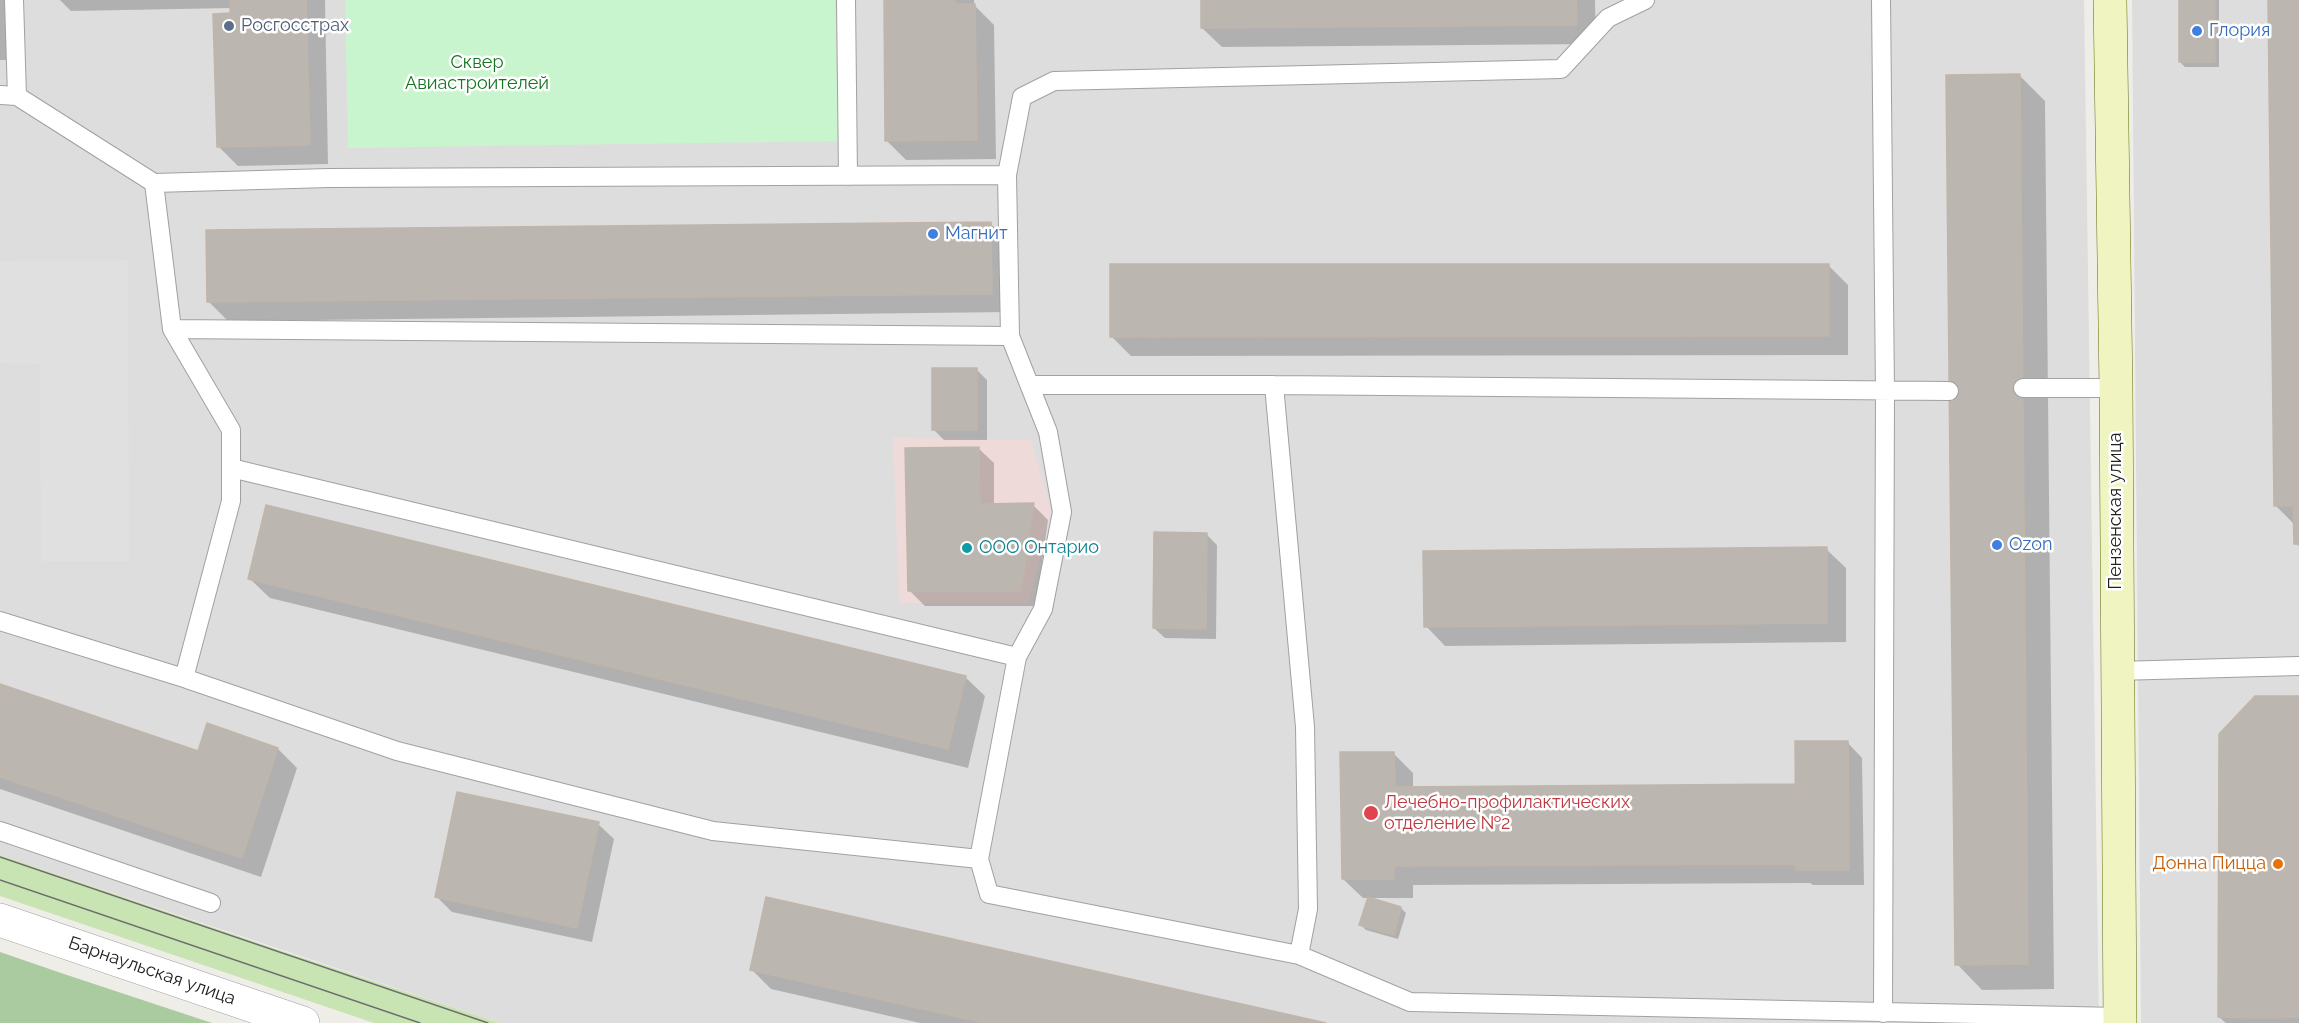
<!DOCTYPE html>
<html>
<head>
<meta charset="utf-8">
<style>
	body { margin:0 }
	canvas { display:block; background:#efede7 }
</style>
</head>
<body>
<canvas width="2299" height="1023"></canvas>
<script>
const ctx = document.querySelector('canvas').getContext('2d');
ctx.lineJoin = 'round';
function paint(path, color) { ctx.fillStyle = color; ctx.fill(path, 'evenodd'); }
const shape = rows => new Path2D(rows.map(r => 'M' + r).join(''));
function stroke(path, color, width, dash) { ctx.strokeStyle = color; ctx.lineWidth = width; ctx.lineCap = dash ? 'butt' : 'round'; ctx.setLineDash(dash || []); ctx.stroke(path); }
function drawText(font, color, halo, rows, align = 'center') {
  ctx.font = font + ' Raleway,sans-serif'; ctx.lineWidth = 5; ctx.setLineDash([]); ctx.textBaseline = 'middle'; ctx.strokeStyle = halo; ctx.fillStyle = color; for (const [text, x, y, turn = 0] of rows) {
    ctx.save(); ctx.translate(x, y); ctx.rotate((+turn || 0) * Math.PI / 180); ctx.textAlign = isNaN(turn) ? turn : align; if (halo) ctx.strokeText(text, 0, 0); ctx.fillText(text, 0, 0); ctx.restore();
  }
}
const residential = shape([
	[0,0,2084,0,2099,1023,500,1023,0,855],
	[2132,0,2299,0,2299,1023,2141,1023]
]);
const commercial = shape([
	[893,437,1031,440,1051,510,1029,603,899,603]
]);
const grass = shape([
	[0,855,285,952,500,1023,374,1023,0,896]
]);
const forest = shape([
	[0,952,64,974,212,1023,0,1023]
]);
const park = shape([
	[345,0,835,0,838,141,348,148]
]);
const parking = shape([
	[128,260,129,561,41,561,40,364,0,363,0,261]
]);
const shadow = shape([
	[0,0,9,0,10,60,0,60],
	[60,0,325,0,328,164,238,166,218,146,232,8,71,11],
	[885,0,974,0,974,5,994,25,996,159,906,160,886,140],
	[1202,0,1595,0,1596,44,1222,47,1202,28],
	[2180,0,2219,0,2219,67,2185,67,2180,62],
	[2270,0,2299,0,2299,546,2296,543,2295,525,2275,505],
	[2019,75,2045,101,2054,989,1982,990,1957,964],
	[990,223,1010,243,1011,312,228,321,209,302],
	[1828,265,1848,285,1848,355,1131,356,1111,336],
	[977,370,987,380,987,440,944,440,933,429],
	[978,448,994,463,994,505,1033,505,1048,520,1036,606,925,606,910,591],
	[1206,534,1217,545,1216,639,1165,638,1154,628],
	[1826,549,1846,568,1846,642,1445,646,1426,626],
	[250,579,965,677,985,696,968,768,270,598],
	[0,686,199,753,278,749,297,768,261,877,0,789],
	[2299,697,2299,1023,2226,1023,2219,1017],
	[1847,742,1862,758,1864,885,1813,885,1810,883,1413,885,1413,898,1369,898,1401,908,1406,913,1398,939,1366,930,1361,925,1369,898,1363,898,1343,879,1394,754,1413,773,1413,788,1797,785],
	[598,824,614,839,592,942,452,912,437,897],
	[752,970,1319,1023,920,1023,771,989]
]);
const building = shape([
	[230,0,306,0,310,145,217,147,213,14,230,13,230,0],
	[884,0,955,0,955,4,975,4,977,140,885,141,884,0],
	[1201,0,1576,0,1577,25,1201,28,1201,0],
	[2179,0,2215,0,2215,62,2179,62,2179,0],
	[2268,0,2299,0,2299,544,2294,544,2293,506,2274,506,2268,0],
	[2020,74,2028,964,1955,965,1946,75,2020,74],
	[991,222,992,294,207,302,206,230,991,222],
	[1110,264,1829,264,1829,336,1110,337,1110,264],
	[932,368,977,368,977,430,932,430,932,368],
	[979,447,980,504,1034,503,1021,591,908,591,905,448,979,447],
	[266,505,966,676,948,749,248,579,266,505],
	[1154,532,1207,533,1206,629,1153,628,1154,532],
	[1827,547,1827,623,1424,627,1423,551,1827,547],
	[0,684,198,751,207,723,278,748,242,858,0,777,0,684],
	[2255,696,2299,696,2299,746,2277,746,2279,831,2268,832,2269,902,2263,902,2265,1001,2272,1001,2272,1018,2218,1017,2219,734,2255,696],
	[1795,741,1848,741,1849,870,1796,870,1795,741],
	[2277,746,2299,746,2299,1017,2272,1018,2272,1001,2265,1001,2263,902,2269,902,2268,832,2279,831,2277,746],
	[1340,752,1394,752,1395,787,1795,784,1796,864,1394,866,1394,879,1342,879,1340,752],
	[457,792,599,822,577,928,435,897,457,792],
	[766,897,1326,1023,984,1023,750,970,766,897],
	[1368,897,1401,907,1394,935,1359,925,1368,897]
]);
const lane = shape([
	[14,0,17,96],
	[846,0,848,176],
	[1881,0,1885,391,1883,1013],
	[0,95,17,96,154,183,329,178,1007,175],
	[154,183,172,329,1010,336,1007,175,1022,97,1054,81,1561,69,1608,18,1645,0],
	[172,329,231,430,231,501,184,678,397,751,713,831,979,859],
	[1010,336,1048,432,1062,512,1043,609,1017,657,979,859,989,894,1299,955,1410,1002,2119,1017],
	[1030,385,1274,385,1949,391],
	[1274,385,1305,727,1308,909,1299,955],
	[2023,388,2116,388],
	[231,468,1017,657],
	[0,621,184,678],
	[2117,671,2299,666],
	[0,831,211,903]
]);
const street = shape([
	[0,920,303,1023]
]);
const secondary = shape([
	[2110,0,2116,388,2120,1023]
]);
const tram = shape([
	[0,857,488,1023],
	[0,880,420,1023]
]);
const markers = [
	[229,26,6,"#5c6f8a"],
	[2197,31,6,"#3f7fe0"],
	[933,234,6,"#3f7fe0"],
	[1997,545,6,"#3f7fe0"],
	[967,548,6,"#0f9aa8"],
	[1371,813,8,"#e0444e"],
	[2278,864,6,"#e8710a"]
];
const serviceNames = [
	["Росгосстрах",241,26]
];
const shopNames = [
	["Глория",2209,31],
	["Магнит",945,234],
	["Ozon",2009,545]
];
const parkNames = [
	["Сквер",477,63],
	["Авиастроителей",477,84]
];
const streetNames = [
	["Пензенская улица",2116,511,-90],
	["Барнаульская улица",152,971,19]
];
const cultureNames = [
	["ООО Онтарио",979,548]
];
const healthNames = [
	["Лечебно-профилактических",1384,803],
	["отделение №2",1384,824]
];
const foodNames = [
	["Донна Пицца",2266,864]
];
paint(residential, '#dedddd');
paint(commercial, '#eedad8');
paint(grass, '#c8e4b2');
paint(forest, '#aacb9f');
paint(park, '#c8f5ce');
paint(parking, '#e0e0e0');
paint(shadow, '#0003');
paint(building, '#bcb6b0');
stroke(building, '#c0b5aa', 1.5);
stroke(lane, '#a1a1a1', 20);
stroke(street, '#a1a1a1', 34);
stroke(secondary, '#5f6e0f', 34);
stroke(lane, '#fff', 18);
stroke(street, '#fff', 33);
stroke(secondary, '#eff4c0', 33);
stroke(tram, '#6e6e6e', 1.5);
for (const [x, y, r, color] of markers) { const dot = new Path2D(); dot.arc(x, y, r, 0, 2 * Math.PI); ctx.fillStyle = color; ctx.fill(dot); stroke(dot, '#fff', 2); }
drawText('18px', '#4e5e75', '#fff', serviceNames, 'left');
drawText('18px', '#366cbe', '#fff', shopNames, 'left');
drawText('18px', '#167523', '#fff', parkNames);
drawText('18px', '#202020', '#fff', streetNames);
drawText('18px', '#0d838f', '#fff', cultureNames, 'left');
drawText('18px', '#be3a42', '#fff', healthNames, 'left');
drawText('18px', '#c56008', '#fff', foodNames, 'right');
</script>
</body>
</html>
